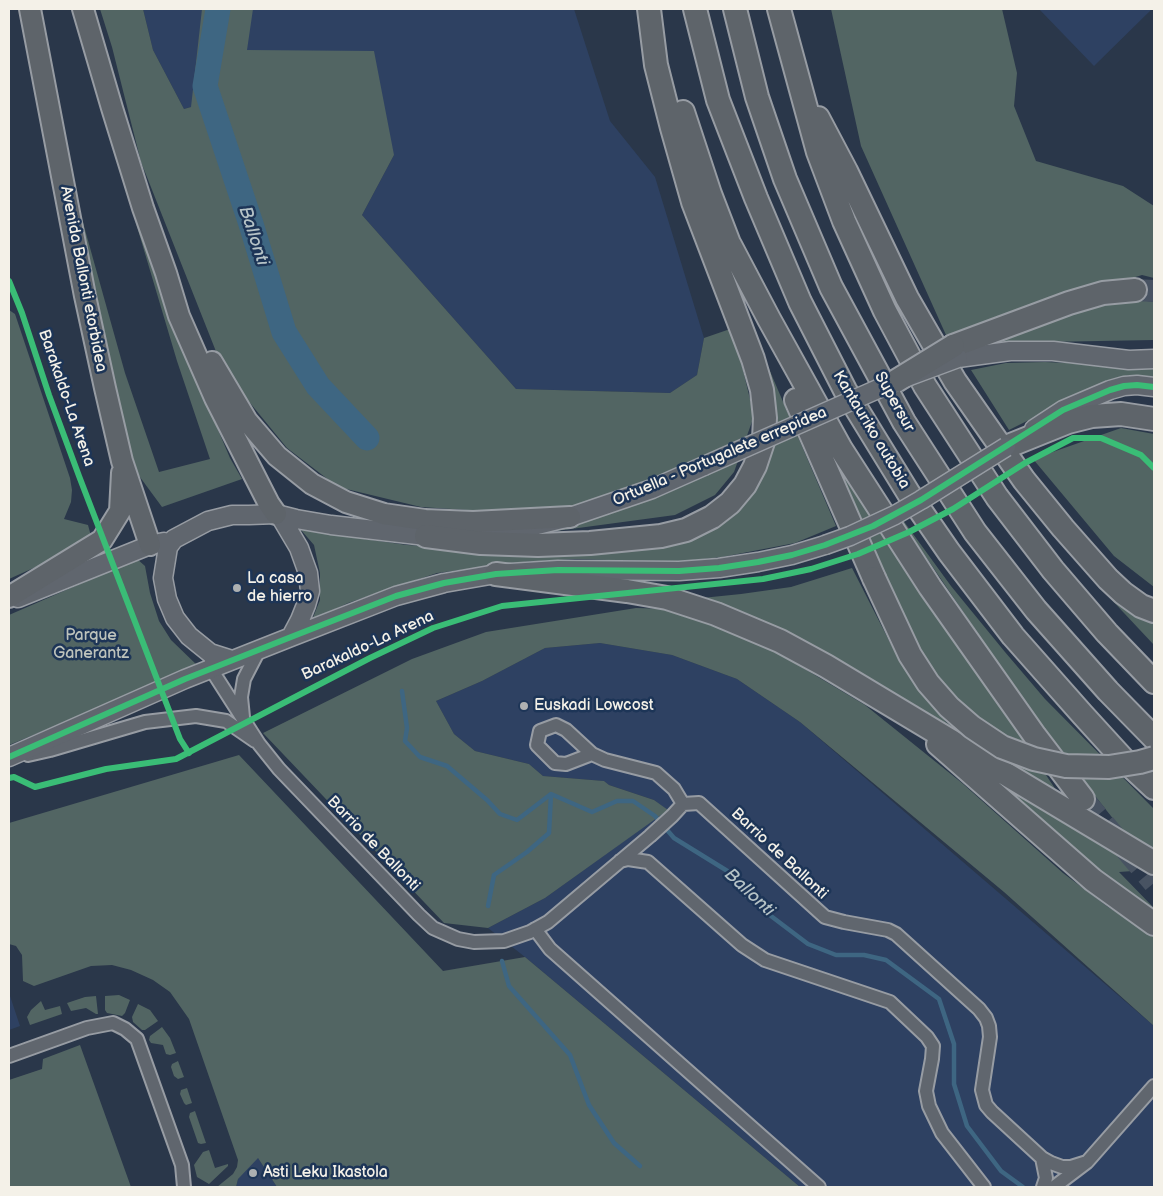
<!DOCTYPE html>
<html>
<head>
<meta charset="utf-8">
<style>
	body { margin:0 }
	#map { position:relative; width:1163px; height:1196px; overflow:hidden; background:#2a374a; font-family:"Balsamiq Sans",sans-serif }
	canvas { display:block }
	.frame { position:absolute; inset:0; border:10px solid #f4f1e8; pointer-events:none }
</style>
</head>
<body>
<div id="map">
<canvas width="1163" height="1196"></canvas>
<div class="frame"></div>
</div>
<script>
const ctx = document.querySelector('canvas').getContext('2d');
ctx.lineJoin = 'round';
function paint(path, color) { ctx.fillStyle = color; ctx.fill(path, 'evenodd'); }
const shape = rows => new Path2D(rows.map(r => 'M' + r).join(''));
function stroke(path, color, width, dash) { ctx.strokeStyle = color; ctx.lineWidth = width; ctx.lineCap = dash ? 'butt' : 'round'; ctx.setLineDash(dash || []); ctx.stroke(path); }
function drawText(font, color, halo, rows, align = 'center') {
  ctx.font = font + ' "Balsamiq Sans",sans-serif'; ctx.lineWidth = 5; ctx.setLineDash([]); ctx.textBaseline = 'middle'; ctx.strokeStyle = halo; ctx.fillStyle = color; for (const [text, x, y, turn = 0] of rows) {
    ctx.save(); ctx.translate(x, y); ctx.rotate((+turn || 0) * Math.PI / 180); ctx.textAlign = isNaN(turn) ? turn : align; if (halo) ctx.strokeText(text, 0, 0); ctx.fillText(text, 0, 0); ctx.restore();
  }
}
const built = shape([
	[143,9,574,9,610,121,655,177,704,338,697,375,670,393,516,389,362,215,394,155,191,107,184,109,153,50],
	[1039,9,1152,9,1094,66],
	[600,643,672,655,737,679,800,722,1154,1026,1154,1187,800,1187,525,957,488,928,545,898,667,810,654,800,609,785,604,781,543,776,529,764,475,751,454,734,436,701,482,681,545,648],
	[9,993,20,1026,9,1030],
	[251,1147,277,1187,236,1187,238,1179]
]);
const green = shape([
	[100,9,143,9,153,50,184,109,191,107,202,9,253,9,247,50,374,51,394,155,362,215,516,389,670,393,697,375,704,338,733,328,754,416,734,472,715,495,675,515,556,531,513,513,421,507,338,487,287,448,237,387,217,354,141,162,112,47],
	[831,9,1002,9,1017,73,1014,106,1036,161,1123,186,1154,206,1154,278,1142,275,946,335,861,146],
	[75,194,125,373,159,472,210,459,177,361,135,220,196,378,230,458,242,479,162,507,134,469,104,349],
	[1134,299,1154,302,1154,340,990,343,1060,314],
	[9,310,15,314,70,478,72,490,71,502,64,519,88,525,91,536,78,548,9,579],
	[752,329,836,526,795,543,722,557,675,562,575,559,524,562,437,573,348,603,312,620,320,600,320,573,314,545,301,530,407,545,531,552,713,528,726,522,749,498,762,473],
	[1045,362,1111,365,1154,365,1154,377,1129,375,1105,382,1009,430,971,370,1006,363],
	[1121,428,1154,434,1154,587,1114,556,1033,459],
	[831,448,1028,744,994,730,960,704,916,652,874,558],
	[873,479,951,586,1005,652,1045,699,1154,809,1154,852,1126,835,1061,753,1021,697],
	[137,559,145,566,150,593,159,621,171,640,199,667,9,745,9,615],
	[852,568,899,660,946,722,982,746,1042,769,1058,793,692,599,741,594,791,587],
	[1094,581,1146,619,1154,622,1154,645],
	[636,608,671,609,763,644,865,705,962,783,1063,873,1108,907,1154,935,1154,1026,1004,892,800,722,737,679,672,655,600,643,545,648,482,681,436,701,454,734,475,751,529,764,543,776,604,781,609,785,654,800,668,810,545,898,488,928,444,923,263,733,412,659,486,632],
	[239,755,443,971,525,957,800,1187,277,1187,258,1158,238,1179,236,1187,217,1187,233,1174,237,1167,238,1160,189,1019,170,992,153,980,131,970,112,965,91,966,34,986,23,981,22,955,16,946,9,944,9,823],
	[966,760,1127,858,1133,871,1119,872,1154,908,1154,918],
	[119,995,130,1000,125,1013,122,1016,107,1013,105,1010,105,996],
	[96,996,98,1014,96,1014,86,1008,71,1011,67,1003,85,997],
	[41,1001,45,1010,60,1006,62,1014,30,1025,27,1017,31,1010],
	[138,1004,150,1010,158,1021,145,1030,142,1030,133,1022,132,1017],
	[162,1027,170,1038,176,1053,170,1055,166,1054,163,1045,151,1043,149,1040,150,1036],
	[80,1045,131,1187,9,1187,9,1080,42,1069,43,1059],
	[178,1061,184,1077,178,1079,174,1076,171,1067,172,1064],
	[187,1088,192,1103,186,1105,184,1103,180,1094,181,1090],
	[195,1111,206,1143,201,1144,198,1143,189,1117,190,1113],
	[209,1150,215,1168,228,1164,228,1166,209,1184,197,1177,194,1165,203,1152]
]);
const stream = shape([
	[402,691,407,728,405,741,420,757,447,766,487,800,500,814,517,820,551,794,592,812,617,801,633,801,655,816,674,838,729,872,742,892,767,913,808,944,836,955,864,955,886,960,939,999,954,1044,954,1084,967,1126,1001,1171,1023,1187],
	[488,906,494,875,527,852,549,833,551,794],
	[502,961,509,986,570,1055,589,1105,614,1143,640,1166]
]);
const river = shape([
	[218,9,205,86,251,224,284,332,318,386,367,438]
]);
const highwayTunnel = shape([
	[1135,290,1154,291],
	[1083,799,1154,883]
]);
const street = shape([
	[211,662,211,669,259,744,279,769,419,915,433,928,458,939,474,942,504,941,530,932,548,922,650,836,672,816,683,804],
	[243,717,241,697,244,679,259,650],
	[592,754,566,764,555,763,537,745,540,731,556,725,566,730,592,754,605,760,656,773,674,789,683,804],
	[28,755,50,750,145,722,196,716,226,721,255,741],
	[683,804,699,803,825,917,844,922,888,930,896,934,979,1009,986,1018,989,1026,990,1037,982,1090,986,1105,992,1112,1042,1158,1051,1163,1062,1167,1071,1167,1087,1162],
	[620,861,628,859,648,862,742,945,765,960,890,1002,927,1037,933,1046,932,1059,926,1091,929,1106,942,1133,984,1187],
	[535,929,550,949,819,1187],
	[9,1056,87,1028,113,1023,125,1029,137,1039,182,1165,184,1187],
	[1042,1158,1046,1178,1043,1187],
	[1054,1187,1087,1162,1154,1086]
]);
const secondary = shape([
	[958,358,1010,351,1053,351,1129,360,1154,359],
	[1034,429,1063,410,1110,390,1124,386,1137,385,1154,387],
	[280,516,299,548,308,573,310,591,306,605,300,620,291,637],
	[473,534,521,529,570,517,652,489,704,466],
	[18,598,150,545,164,542],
	[232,660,210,653,189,636,175,618,167,599,163,578,168,547,174,539,208,521,232,515,249,515,276,514,296,519,331,525,426,536,437,535],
	[9,757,185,679,291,637,396,596,444,583,496,574,526,572,558,570,679,571,719,568,758,562,792,555,825,545]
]);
const primary = shape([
	[30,9,85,296,105,388,122,461,150,545],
	[83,9,112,108,143,208,166,273,179,316,215,398,269,504,276,514],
	[212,362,247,421,277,456,312,484,346,502,384,514,425,520,473,522,570,517],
	[9,597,102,540,120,511,122,473]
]);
const highway = shape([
	[695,9,718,100,756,198,800,302,845,390,909,494,949,552,1013,636,1082,714,1123,759,1154,788],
	[735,9,757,97,785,179,831,287,904,422,975,532,1036,610,1108,691,1154,738],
	[779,9,818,152,844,221,885,311,925,386,997,497,1053,570,1107,633,1154,682],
	[683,112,710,194,735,259],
	[818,118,846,171,907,298,955,381,1024,480,1063,528,1108,579,1123,593,1141,606,1154,611],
	[730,245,769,319,841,449,930,587,1035,736,1083,799],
	[953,346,1069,303,1103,293,1135,290],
	[796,400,874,578],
	[1006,447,1068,422,1092,416,1121,414,1154,419],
	[426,536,481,543,538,545,590,543,661,536,686,530,712,517,730,503,745,485,755,466,764,439,765,418,762,390,753,359,693,202,672,128,656,65,649,9],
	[496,574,627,591,667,598,716,614,780,641,826,666,1154,863],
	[938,744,1093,880,1154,924]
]);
const secondaryBridge = shape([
	[704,466,896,381,958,358],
	[825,545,850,536,895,515,921,500,1006,447]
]);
const highwayBridge = shape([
	[896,381,953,346],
	[874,578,910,655,928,683,949,707,972,727,1002,747,1034,759,1066,766,1109,767,1140,762,1154,758]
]);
const cycleway = shape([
	[9,281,22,313,49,395,79,476,180,739,189,753],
	[9,757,185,679,291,637,396,596,444,583,496,574,526,572,558,570,679,571,719,568,758,562,792,555,825,545,873,526,921,500,1063,410,1110,390,1124,386,1137,385,1154,387],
	[9,778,14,777,35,787,106,769,176,759,370,658,433,628,502,606,763,579,811,569,858,554,909,532,953,509,1025,463,1073,438,1101,438,1141,455,1154,468]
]);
const markers = [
	[237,588,5,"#adb0b1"],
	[524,706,5,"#adb0b1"],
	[253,1173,5,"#adb0b1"]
];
const streetNames = [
	["Avenida Ballonti etorbidea",83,279,79],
	["Barakaldo-La Arena",66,398,71],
	["Supersur",894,402,61],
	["Kantauriko autobia",871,430,59],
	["Ortuella - Portugalete errepidea",720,457,-23],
	["Barakaldo-La Arena",368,646,-25],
	["Barrio de Ballonti",373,844,46],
	["Barrio de Ballonti",779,854,43]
];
const poiNames = [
	["La casa",247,579],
	["de hierro",247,597],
	["Euskadi Lowcost",534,706],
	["Asti Leku Ikastola",263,1173]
];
const parkNames = [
	["Parque",91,636],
	["Ganerantz",91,654]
];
const waterNames = [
	["Ballonti",253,236,72],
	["Ballonti",749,893,43]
];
paint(built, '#2e4162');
paint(green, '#526563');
stroke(stream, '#3e6682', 4.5);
stroke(river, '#3e6682', 25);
stroke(highwayTunnel, '#485362', 22, [22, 11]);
stroke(street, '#979ca3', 16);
stroke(secondary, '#979ca3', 21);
stroke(primary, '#979ca3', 24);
stroke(highway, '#979ca3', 26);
stroke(street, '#60666e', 12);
stroke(secondary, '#60666e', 18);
stroke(primary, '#5e646a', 20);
stroke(highway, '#5e646a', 22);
stroke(secondaryBridge, '#979ca3', 21, []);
stroke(highwayBridge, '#979ca3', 26, []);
stroke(secondaryBridge, '#60666e', 18);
stroke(highwayBridge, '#5e646a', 22);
stroke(cycleway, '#3abd76', 6);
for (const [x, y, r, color] of markers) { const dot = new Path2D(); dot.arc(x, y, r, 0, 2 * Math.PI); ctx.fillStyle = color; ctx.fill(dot); stroke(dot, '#1d3557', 2); }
drawText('16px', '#f4f1e8', '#1d3557', streetNames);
drawText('16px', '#f4f1e8', '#1d3557', poiNames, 'left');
drawText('16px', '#bdc2bb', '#1d3557', parkNames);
drawText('italic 18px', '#b5c2c6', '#1d3557', waterNames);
</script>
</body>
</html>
